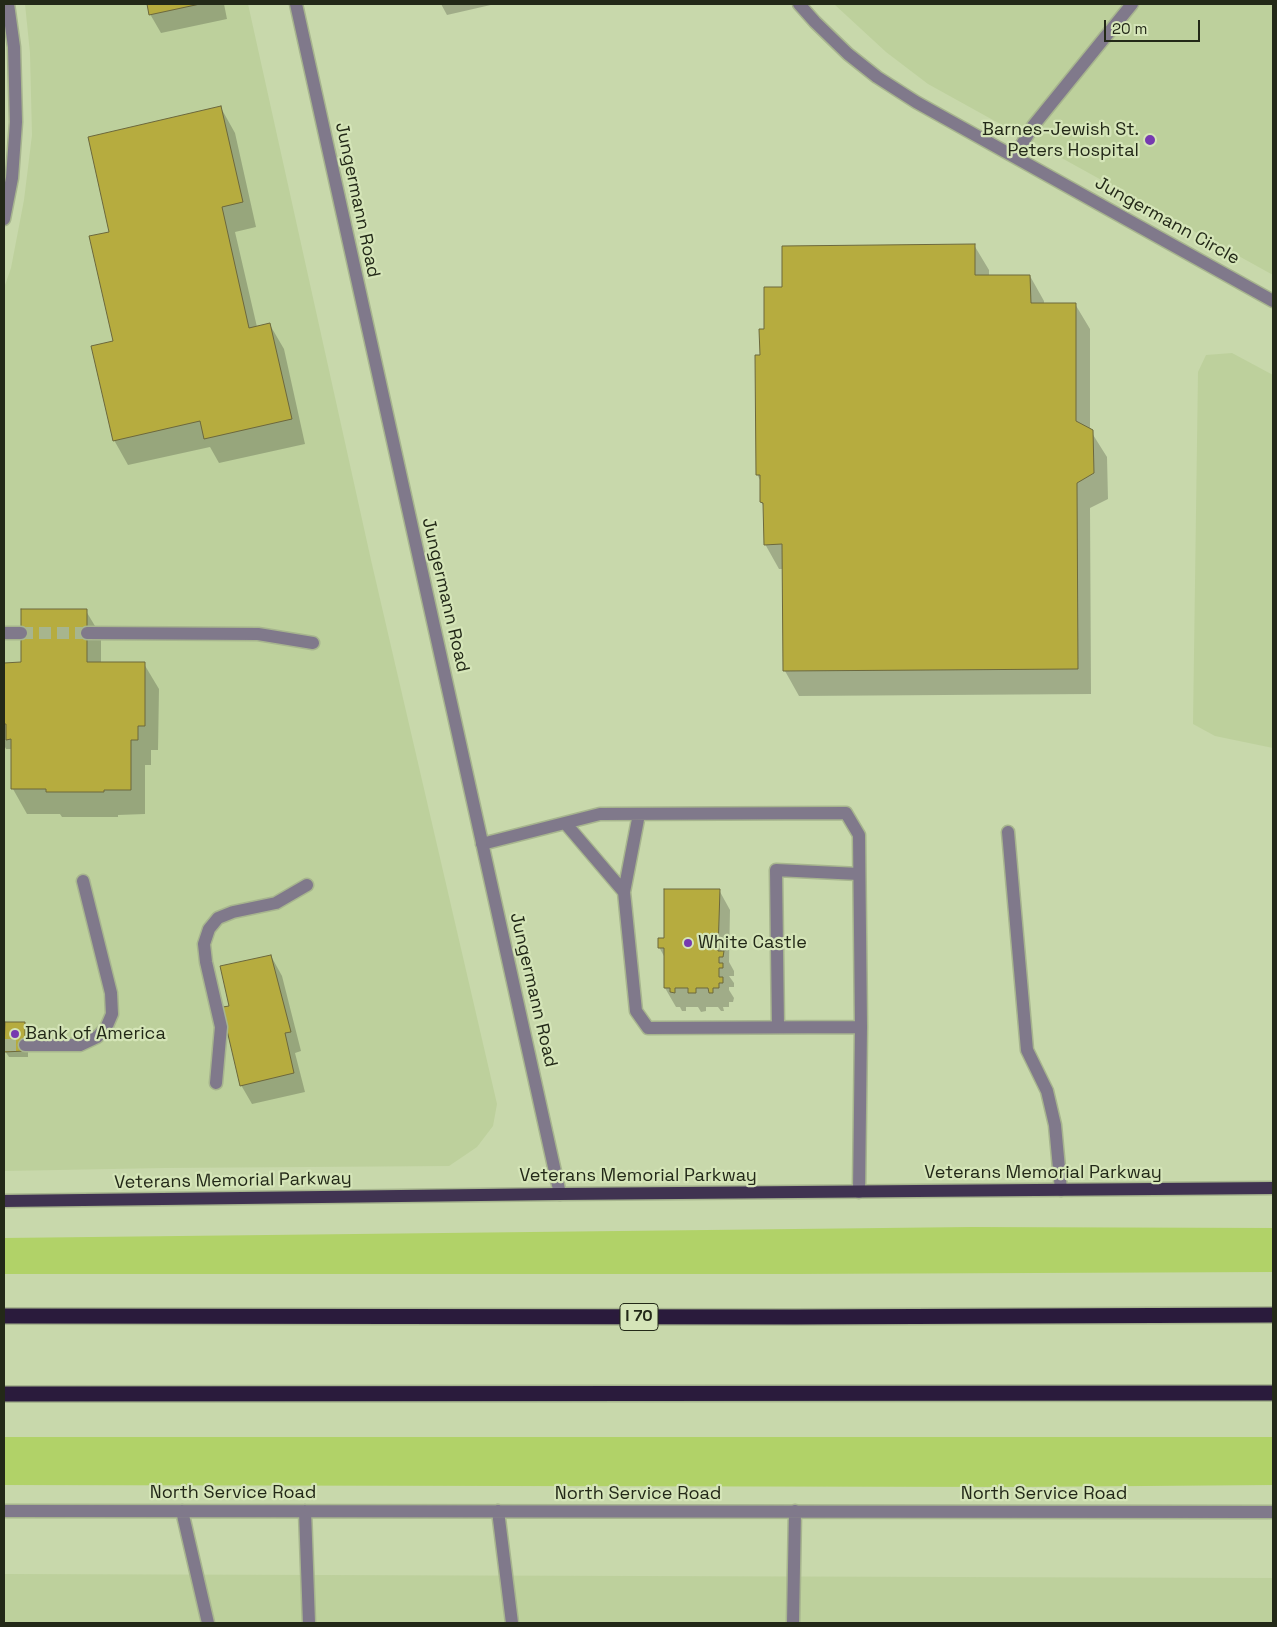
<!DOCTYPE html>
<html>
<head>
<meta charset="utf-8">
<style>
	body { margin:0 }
	#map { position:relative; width:1277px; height:1627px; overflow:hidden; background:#c8d8ab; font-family:"Space Grotesk",sans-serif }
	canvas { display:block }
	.frame { position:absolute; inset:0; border:5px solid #232918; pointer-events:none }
	.scale { position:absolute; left:1104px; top:20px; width:96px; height:22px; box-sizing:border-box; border:2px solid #232918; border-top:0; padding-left:6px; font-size:15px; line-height:18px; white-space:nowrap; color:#232918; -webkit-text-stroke:4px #d5e5b8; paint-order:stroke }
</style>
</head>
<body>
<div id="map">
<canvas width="1277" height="1627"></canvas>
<div class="frame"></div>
<div class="scale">20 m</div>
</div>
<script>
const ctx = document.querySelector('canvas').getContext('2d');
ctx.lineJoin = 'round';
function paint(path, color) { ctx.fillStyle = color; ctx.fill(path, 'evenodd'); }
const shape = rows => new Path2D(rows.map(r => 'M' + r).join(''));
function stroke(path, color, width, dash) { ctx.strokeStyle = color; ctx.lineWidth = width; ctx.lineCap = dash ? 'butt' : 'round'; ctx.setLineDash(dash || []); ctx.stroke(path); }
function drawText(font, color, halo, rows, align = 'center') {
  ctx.font = font + ' "Space Grotesk",sans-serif'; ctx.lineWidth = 4.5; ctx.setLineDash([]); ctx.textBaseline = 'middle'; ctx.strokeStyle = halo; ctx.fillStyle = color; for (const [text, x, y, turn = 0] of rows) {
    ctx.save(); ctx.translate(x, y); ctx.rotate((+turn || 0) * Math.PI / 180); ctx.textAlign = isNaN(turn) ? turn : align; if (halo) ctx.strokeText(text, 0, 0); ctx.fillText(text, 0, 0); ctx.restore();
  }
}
const built = shape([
	[25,4,248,4,371,560,497,1104,493,1126,477,1147,449,1166,165,1168,4,1171,4,288,11,268,24,200,32,135,30,53],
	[834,4,1273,4,1273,275,928,84,886,52],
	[1232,353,1273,375,1273,748,1215,736,1193,724,1198,372,1206,355],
	[4,1574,1273,1578,1273,1623,4,1623]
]);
const green = shape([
	[971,1227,1273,1228,1273,1272,796,1274,4,1274,4,1238],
	[4,1437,1273,1437,1273,1485,1017,1487,4,1485]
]);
const shadow = shape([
	[148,4,224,4,227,19,161,33,150,14],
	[441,4,495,4,447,15],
	[221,108,235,133,256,227,235,232,257,327,270,325,284,349,305,444,219,463,210,447,128,465,114,440,114,342,111,232],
	[974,245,989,270,989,276,1030,276,1044,301,1044,304,1075,304,1090,329,1090,430,1107,457,1108,499,1090,508,1091,694,799,696,785,671,784,569,779,569,765,544,765,508,761,502,761,482,757,474,761,357,765,330,784,288],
	[86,611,101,636,101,664,144,664,159,689,158,750,151,750,151,765,145,765,145,814,118,815,118,817,62,817,60,814,27,814,13,789,13,749,6,749,4,745,4,664,22,664],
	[719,890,730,910,729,962,734,971,734,976,729,976,734,983,734,987,729,987,729,990,734,998,733,1002,729,1002,729,1007,723,1007,724,1011,721,1011,718,1007,706,1007,706,1011,701,1012,698,1007,686,1007,686,1011,682,1011,680,1007,676,1007,665,988,665,958,659,947,665,939],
	[271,956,282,976,301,1051,295,1053,305,1092,252,1104,241,1085,231,1041,222,1026,230,1007],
	[25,1023,28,1029,28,1057,9,1057,5,1051]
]);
const building = shape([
	[147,4,200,4,149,15,147,4],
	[221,106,243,202,222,207,249,328,270,323,292,419,204,439,200,421,113,441,91,346,113,341,89,236,109,232,88,137,221,106],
	[975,244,975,275,1030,275,1031,303,1076,303,1076,421,1093,430,1094,473,1077,483,1078,669,783,671,782,544,764,545,763,503,760,502,760,475,756,475,755,355,760,355,759,329,764,329,764,287,782,287,782,246,975,244],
	[21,609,87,609,87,662,145,662,145,726,138,726,138,740,131,740,131,790,104,790,104,792,46,792,46,789,11,789,11,739,6,740,6,724,4,724,4,663,21,662,21,609],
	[664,889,720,889,718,951,724,951,723,957,719,957,719,963,723,963,723,968,719,968,719,977,723,977,723,983,719,983,719,988,713,988,713,993,709,993,708,988,696,988,696,993,688,993,688,988,675,988,675,993,670,992,670,988,664,988,664,948,658,948,658,938,664,938,664,889],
	[271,955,291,1032,285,1033,294,1073,240,1086,226,1026,217,1008,229,1006,220,966,271,955],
	[5,1022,25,1022,25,1051,4,1052,5,1022]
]);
const minorTunnel = shape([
	[21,633,87,633],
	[4,1045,25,1045]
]);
const minor = shape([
	[296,4,560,1194],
	[799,4,815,22,848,54,877,77,916,102,1273,301],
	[1015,156,1033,126,1132,4],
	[4,219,12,178,16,122,14,47,8,4],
	[4,633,21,633],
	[87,633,258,634,313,643],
	[566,824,624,892,636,1011,648,1028,861,1027],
	[1008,832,1027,1050,1047,1091,1055,1125,1061,1190],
	[482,844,600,814,846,813,859,835,861,1027,859,1192],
	[624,892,639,814],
	[778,1027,776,870,859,874],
	[25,1045,80,1045,97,1037,106,1028,112,1014,111,993,83,881],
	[216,1083,221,1027,206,962,204,944,209,929,218,918,233,912,276,903,307,885],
	[4,1511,1273,1512],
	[182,1511,208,1623],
	[305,1511,309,1623],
	[498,1511,512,1623],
	[793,1623,795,1511]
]);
const major = shape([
	[4,1201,560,1194,1273,1188]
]);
const highway = shape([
	[4,1316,795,1317,1273,1315],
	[4,1394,1273,1393]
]);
const markers = [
	[1150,140,6,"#763ab0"],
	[688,943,5,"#763ab0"],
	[15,1034,5,"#763ab0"]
];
const shields = [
	[639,1317,38]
];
const shieldNames = [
	["I 70",639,1317]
];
const poiNames = [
	["Barnes-Jewish St.",1139,130,"right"],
	["Peters Hospital",1139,151,"right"],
	["White Castle",698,943],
	["Bank of America",25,1034]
];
const streetNames = [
	["Jungermann Road",357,200,78],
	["Jungermann Circle",1167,221,29],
	["Jungermann Road",445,595,77],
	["Jungermann Road",533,990,77],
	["Veterans Memorial Parkway",1043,1173],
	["Veterans Memorial Parkway",638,1176],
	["Veterans Memorial Parkway",233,1181,-1],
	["North Service Road",233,1493],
	["North Service Road",638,1494],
	["North Service Road",1044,1494]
];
paint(built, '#bdd09c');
paint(green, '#b1d268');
paint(shadow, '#0003');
paint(building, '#b6ac3f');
stroke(building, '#6c683d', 1);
stroke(minorTunnel, '#a7b58e', 12, [12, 6]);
stroke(minor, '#a7b58e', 15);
stroke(major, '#a7b58e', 15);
stroke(highway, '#a7b58e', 18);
stroke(minor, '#80798b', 12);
stroke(major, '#403351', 12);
stroke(highway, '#2a1b3c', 15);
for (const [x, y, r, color] of markers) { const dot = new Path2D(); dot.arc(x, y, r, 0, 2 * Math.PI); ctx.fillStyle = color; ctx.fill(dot); stroke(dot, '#d5e5b8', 2); }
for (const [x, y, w] of shields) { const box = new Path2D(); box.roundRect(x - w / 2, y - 13.5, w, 27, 4); ctx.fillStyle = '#d5e5b8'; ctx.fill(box); stroke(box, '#232918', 1); }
drawText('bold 16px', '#232918', null, shieldNames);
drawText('18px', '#232918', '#d5e5b8', poiNames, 'left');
drawText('18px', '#232918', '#d5e5b8', streetNames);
</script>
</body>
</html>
